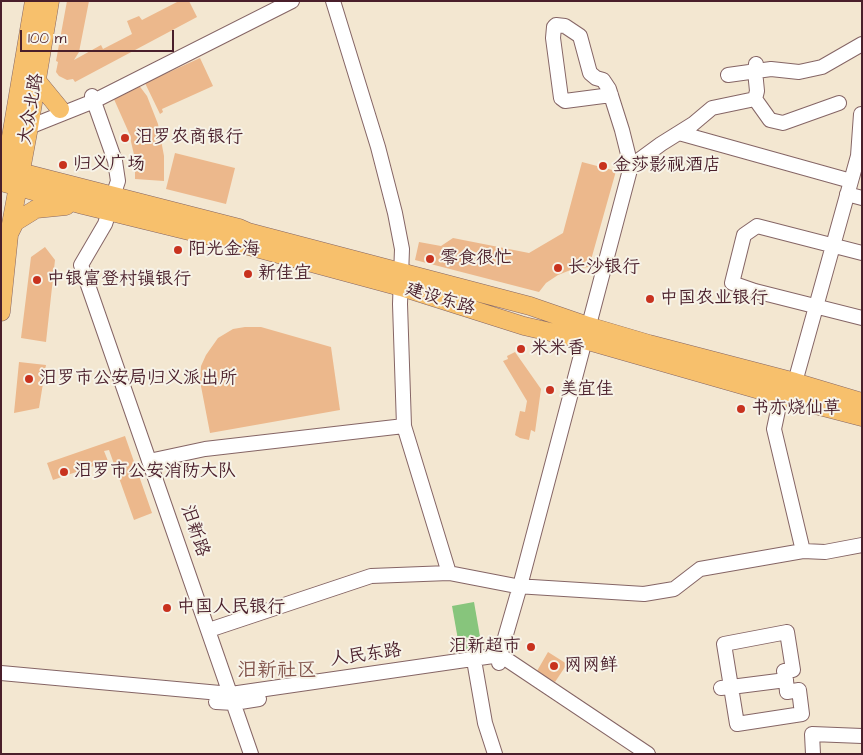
<!DOCTYPE html>
<html>
<head>
<meta charset="utf-8">
<style>
	body { margin:0 }
	#map { position:relative; width:863px; height:755px; overflow:hidden; background:#f3e7d1; font-family:"Architects Daughter",sans-serif }
	canvas { display:block }
	.frame { position:absolute; inset:0; border:2px solid #4a1f2b; pointer-events:none }
	.scale { position:absolute; left:20px; top:30px; width:154px; height:22px; box-sizing:border-box; border:2px solid #4a1f2b; border-top:0; padding-left:6px; font-size:15px; line-height:18px; white-space:nowrap; color:#4a1f2b; -webkit-text-stroke:4px #f7f3e8; paint-order:stroke }
</style>
</head>
<body>
<div id="map">
<canvas width="863" height="755"></canvas>
<div class="frame"></div>
<div class="scale">100 m</div>
</div>
<script>
const ctx = document.querySelector('canvas').getContext('2d');
ctx.lineJoin = 'round';
function paint(path, color) { ctx.fillStyle = color; ctx.fill(path, 'evenodd'); }
const shape = rows => new Path2D(rows.map(r => 'M' + r).join(''));
function stroke(path, color, width, dash) { ctx.strokeStyle = color; ctx.lineWidth = width; ctx.lineCap = dash ? 'butt' : 'round'; ctx.setLineDash(dash || []); ctx.stroke(path); }
function drawText(font, color, halo, rows, align = 'center') {
  ctx.font = font + ' "Architects Daughter","LXGW WenKai TC",sans-serif'; ctx.lineWidth = 4; ctx.setLineDash([]); ctx.textBaseline = 'middle'; ctx.strokeStyle = halo; ctx.fillStyle = color; for (const [text, x, y, turn = 0] of rows) {
    ctx.save(); ctx.translate(x, y); ctx.rotate((+turn || 0) * Math.PI / 180); ctx.textAlign = isNaN(turn) ? turn : align; if (halo) ctx.strokeText(text, 0, 0); ctx.fillText(text, 0, 0); ctx.restore();
  }
}
const green = shape([
	[474,602,482,648,460,651,452,606]
]);
const building = shape([
	[67,1,89,1,79,52,74,60,101,45,103,49,132,34,127,21,139,16,142,20,179,1,189,1,197,17,75,82,73,79,67,80,59,76,56,72,58,62,56,61],
	[200,58,213,86,162,109,163,112,160,114,145,83],
	[138,84,147,96,158,124,164,156,164,181,135,179,135,159,129,133,113,97],
	[175,153,235,168,226,204,166,189],
	[582,162,616,171,589,267,573,269,558,275,546,283,539,292,415,260,419,242,441,246,453,238,529,253,563,233],
	[45,247,55,260,46,342,21,338,31,257],
	[245,327,261,327,331,347,340,410,210,433,200,381,201,366,206,355,218,338,233,329],
	[515,352,541,389,535,432,531,430,529,440,520,438,515,435,520,411,525,412,527,401,503,361,508,359,507,356],
	[19,362,46,365,39,408,14,413],
	[125,436,152,513,134,520,109,450,104,451,108,461,53,480,47,463],
	[548,652,567,664,555,682,537,671]
]);
const minor = shape([
	[333,1,378,147,395,213,402,249,400,304,404,426,449,573],
	[728,75,771,69,799,72,822,67,862,44],
	[92,96,115,161,118,181,113,196],
	[755,99,770,120,783,123,839,103],
	[29,127,94,101,292,1],
	[679,133,851,181],
	[631,166,661,144,693,124,712,108,755,99,757,91,755,71,756,64],
	[847,194,862,198],
	[109,212,105,224,81,265,251,754],
	[862,253,757,226,744,235,732,283,755,291,862,318],
	[795,382,858,156,861,114],
	[781,396,774,429,803,551],
	[149,461,205,449,404,426],
	[209,630,371,576,449,573,516,586,644,594,674,589,700,569,803,551,825,552,862,545],
	[474,660,485,723,495,754],
	[499,663,500,655,520,586,631,166,622,130,609,89,603,80,596,78,590,73,580,36,565,26,556,25,554,27,553,38,561,98,565,101,611,95],
	[1,673,231,694,500,655,648,754],
	[721,688,731,687,786,680,784,671,793,670,787,632,724,644,731,687,737,724,802,714,799,690,787,692,786,680],
	[216,702,234,703,259,699],
	[813,754,812,734,862,736]
]);
const major = shape([
	[37,81,60,109],
	[1,165,20,172,239,228,248,232,530,306,588,326,649,344,795,382,862,402],
	[4,178,34,1],
	[1,182,83,205,234,242,401,287,524,326,585,340,781,396,862,417],
	[10,232,15,222,36,209,66,206],
	[1,312,9,235,29,127,50,1]
]);
const markers = [
	[125,138,5,"#c8321e"],
	[63,165,5,"#c8321e"],
	[603,166,5,"#c8321e"],
	[178,250,5,"#c8321e"],
	[430,259,5,"#c8321e"],
	[558,268,5,"#c8321e"],
	[248,274,5,"#c8321e"],
	[37,280,5,"#c8321e"],
	[650,299,5,"#c8321e"],
	[521,349,5,"#c8321e"],
	[29,379,5,"#c8321e"],
	[550,390,5,"#c8321e"],
	[741,409,5,"#c8321e"],
	[64,472,5,"#c8321e"],
	[167,608,5,"#c8321e"],
	[531,647,5,"#c8321e"],
	[554,666,5,"#c8321e"]
];
const streetNames = [
	["大众北路",32,109,-80],
	["建设东路",440,300,17],
	["汨新路",194,531,71],
	["人民东路",366,656,-8]
];
const poiNames = [
	["汨罗农商银行",135,138],
	["归义广场",73,165],
	["金莎影视酒店",613,166],
	["阳光金海",188,250],
	["零食很忙",440,259],
	["长沙银行",568,268],
	["新佳宜",258,274],
	["中银富登村镇银行",47,280],
	["中国农业银行",660,299],
	["米米香",531,349],
	["汨罗市公安局归义派出所",39,379],
	["美宜佳",560,390],
	["书亦烧仙草",751,409],
	["汨罗市公安消防大队",74,472],
	["中国人民银行",177,608],
	["汨新超市",521,647,"right"],
	["网网鲜",564,666]
];
const quarterNames = [
	["汨新社区",277,672]
];
paint(green, '#87c57c');
paint(building, '#ecb88c');
stroke(minor, '#856565', 16);
stroke(major, '#856565', 19);
stroke(minor, '#fff', 14);
stroke(major, '#f7c06c', 18);
for (const [x, y, r, color] of markers) { const dot = new Path2D(); dot.arc(x, y, r, 0, 2 * Math.PI); ctx.fillStyle = color; ctx.fill(dot); stroke(dot, '#f7f3e8', 2); }
drawText('18px', '#4a1f2b', '#f7f3e8', streetNames);
drawText('18px', '#4a1f2b', '#f7f3e8', poiNames, 'left');
drawText('20px', '#83554d', '#f7f3e8', quarterNames);
</script>
</body>
</html>
